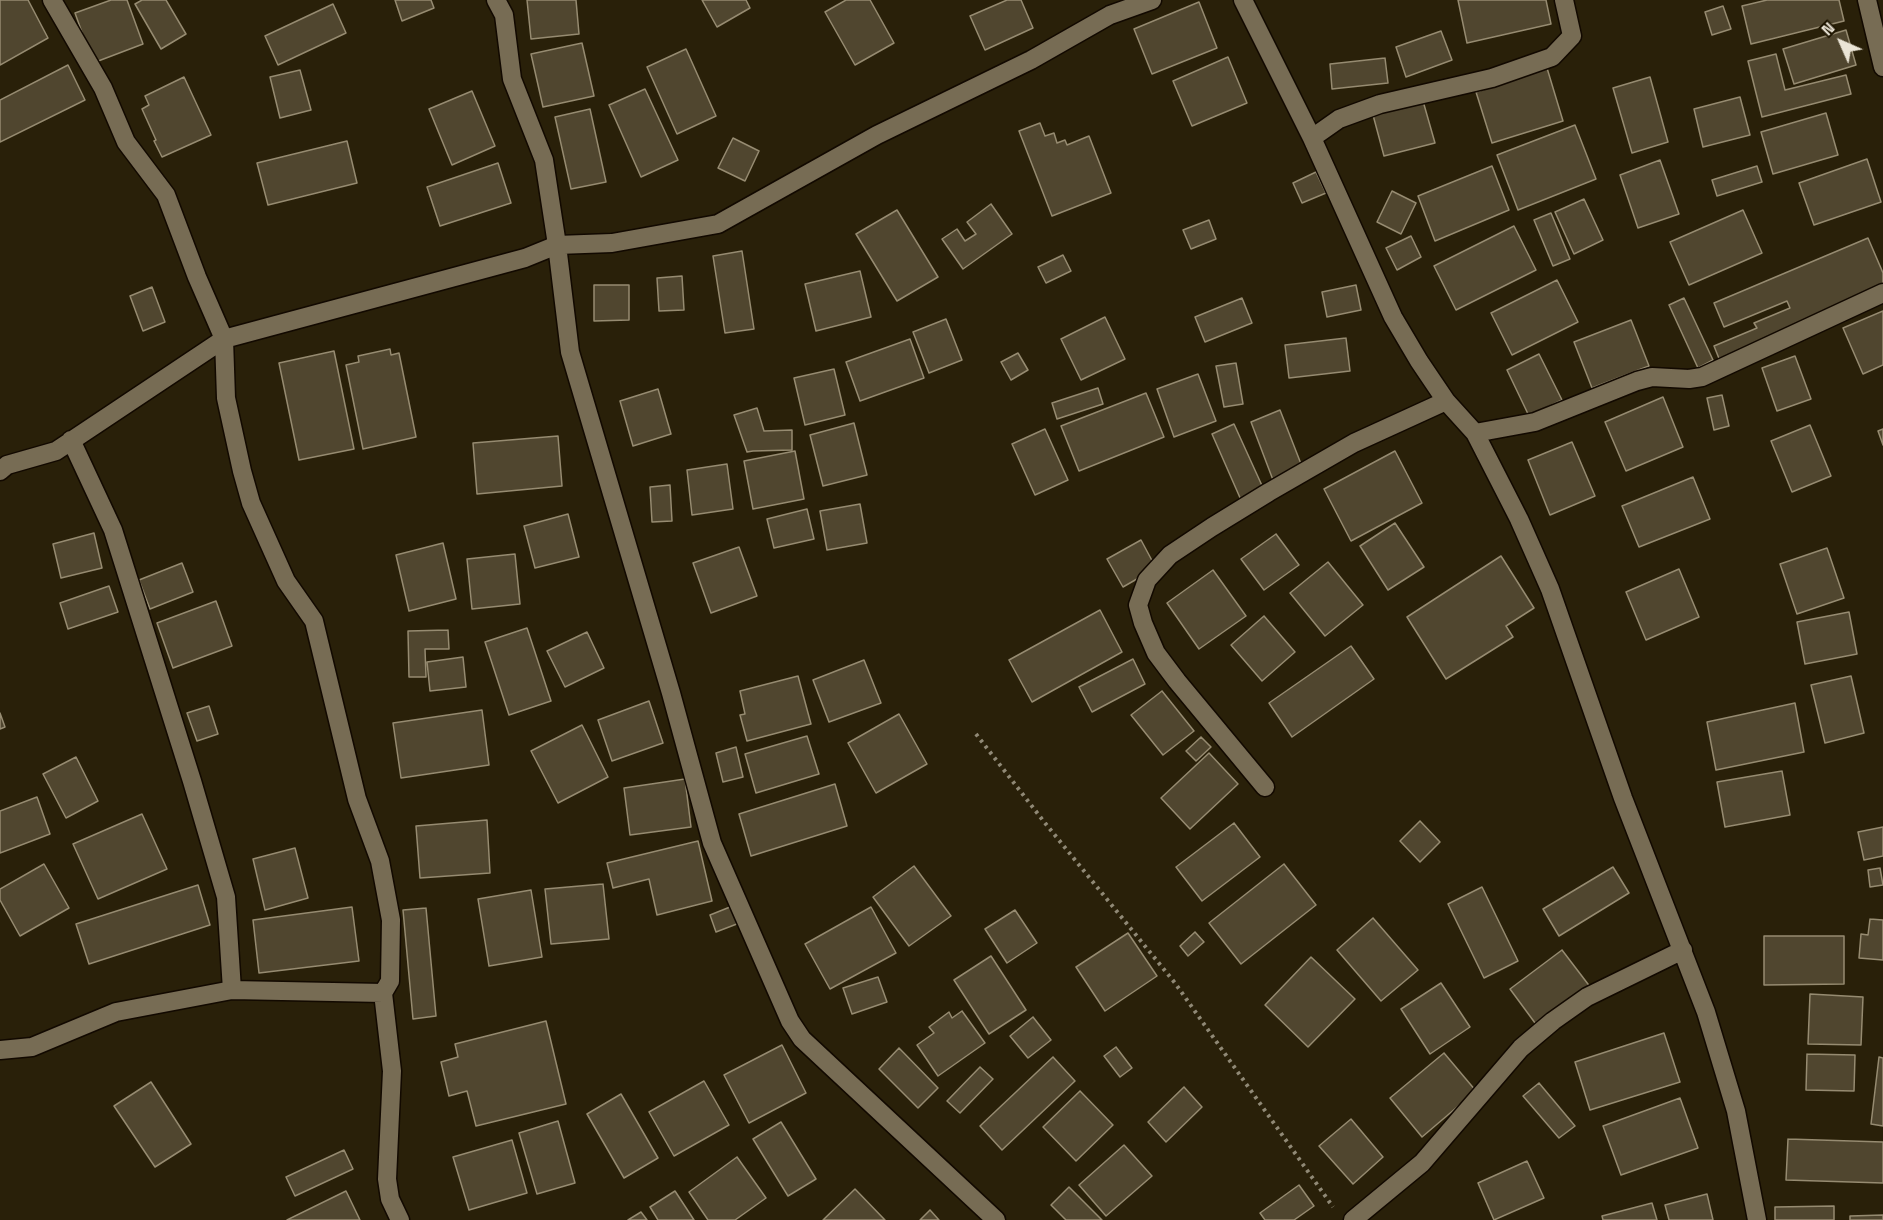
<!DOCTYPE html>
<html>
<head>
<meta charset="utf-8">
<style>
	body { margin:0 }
	#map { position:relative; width:1883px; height:1220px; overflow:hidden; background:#292009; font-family:"Space Grotesk",sans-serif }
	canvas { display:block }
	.north { position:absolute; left:1811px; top:12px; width:60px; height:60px; -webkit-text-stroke:4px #201702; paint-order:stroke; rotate:315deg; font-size:16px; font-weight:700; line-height:24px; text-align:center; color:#eae4d6 }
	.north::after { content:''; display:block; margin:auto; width:21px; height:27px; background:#eae4d6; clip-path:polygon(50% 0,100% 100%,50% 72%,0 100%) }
</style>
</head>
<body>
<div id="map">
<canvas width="1883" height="1220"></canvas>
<div class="north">N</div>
</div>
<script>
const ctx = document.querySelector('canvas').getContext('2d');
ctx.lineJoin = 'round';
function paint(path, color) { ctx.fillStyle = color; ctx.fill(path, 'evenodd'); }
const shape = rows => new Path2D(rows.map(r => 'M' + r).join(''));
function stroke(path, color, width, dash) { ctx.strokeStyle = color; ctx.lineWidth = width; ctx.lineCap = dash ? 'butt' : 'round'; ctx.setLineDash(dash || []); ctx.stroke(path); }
const building = shape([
	[0,0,28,0,48,38,0,65,0,0],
	[111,0,127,0,143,44,93,63,75,13,111,0],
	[142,0,166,0,186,34,161,49,135,4,142,0],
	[395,0,431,0,434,8,402,21,395,0],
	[527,0,576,0,579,34,531,39,527,0],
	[702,0,746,0,750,8,717,27,702,0],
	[846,0,870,0,894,43,855,65,825,12,846,0],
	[1007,0,1021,0,1033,28,985,50,970,16,1007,0],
	[1458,0,1546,0,1551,24,1467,43,1458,0],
	[1767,0,1839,0,1844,21,1751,44,1742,6,1767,0],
	[1199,2,1217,48,1152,74,1134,29,1199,2],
	[333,4,346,33,278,65,265,36,333,4],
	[1723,6,1731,29,1712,35,1705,12,1723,6],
	[1846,30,1856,65,1794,84,1783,49,1846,30],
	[1441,31,1452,60,1406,77,1396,47,1441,31],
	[582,43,594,96,543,107,531,54,582,43],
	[686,49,716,116,677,134,647,67,686,49],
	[1776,54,1785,90,1846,75,1851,94,1762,117,1748,61,1776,54],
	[1228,57,1247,103,1192,126,1173,81,1228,57],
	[1385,58,1388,83,1332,89,1330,64,1385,58],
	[68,65,85,100,0,142,0,100,68,65],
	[1547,68,1563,121,1492,143,1476,92,1547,68],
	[300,70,311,110,280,118,270,77,300,70],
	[184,77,211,135,162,157,154,141,156,140,142,109,149,105,145,96,184,77],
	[1650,77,1668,142,1632,153,1613,88,1650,77],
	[645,89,678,160,641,177,609,105,645,89],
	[472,91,495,146,452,165,429,109,472,91],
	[1740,97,1750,135,1703,147,1694,109,1740,97],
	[1423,101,1435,143,1384,156,1373,115,1423,101],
	[590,109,606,182,571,189,555,117,590,109],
	[1826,113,1838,155,1773,174,1761,132,1826,113],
	[1040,123,1045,136,1054,133,1057,143,1065,140,1067,145,1089,136,1111,193,1052,216,1019,131,1040,123],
	[1575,125,1596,179,1518,210,1497,155,1575,125],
	[733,138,759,151,745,181,718,168,733,138],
	[347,141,357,183,268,205,257,163,347,141],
	[1867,159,1881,202,1814,225,1799,183,1867,159],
	[1660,160,1679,214,1638,228,1620,175,1660,160],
	[498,163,511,203,440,226,427,187,498,163],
	[1492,166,1509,210,1435,241,1418,196,1492,166],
	[1757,166,1762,182,1717,196,1712,180,1757,166],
	[1316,172,1326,193,1302,203,1293,183,1316,172],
	[1392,191,1416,203,1401,234,1377,222,1392,191],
	[1584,199,1603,240,1574,254,1555,212,1584,199],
	[991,204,1012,234,963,269,942,239,957,229,965,241,976,234,967,222,991,204],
	[897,210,938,277,897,301,856,234,897,210],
	[1743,210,1762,253,1689,285,1670,242,1743,210],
	[1551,213,1570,259,1553,266,1534,220,1551,213],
	[1209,220,1216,239,1191,249,1183,230,1209,220],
	[1514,226,1536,270,1456,310,1434,266,1514,226],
	[1411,236,1421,257,1397,270,1386,248,1411,236],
	[1868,238,1883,273,1883,292,1720,361,1714,346,1757,328,1754,323,1790,308,1787,301,1724,327,1714,303,1868,238],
	[742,251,754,329,725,333,713,256,742,251],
	[1063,255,1071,271,1046,283,1038,267,1063,255],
	[860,271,871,317,816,331,805,284,860,271],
	[682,276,684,310,659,311,657,278,682,276],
	[1557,280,1578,322,1512,355,1491,313,1557,280],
	[594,285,629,285,629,320,594,321,594,285],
	[1356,285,1361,310,1327,317,1322,292,1356,285],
	[152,287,165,322,143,331,130,296,152,287],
	[1242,298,1252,323,1205,342,1195,317,1242,298],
	[1684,298,1713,360,1698,368,1669,305,1684,298],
	[1883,311,1883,365,1863,374,1843,328,1883,311],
	[1105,317,1125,359,1081,380,1061,339,1105,317],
	[946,319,962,360,929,373,913,332,946,319],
	[1631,320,1649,366,1592,388,1574,342,1631,320],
	[1346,338,1350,371,1289,378,1285,345,1346,338],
	[910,339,924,378,860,401,846,362,910,339],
	[390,349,391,355,399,353,416,437,363,449,346,365,359,362,358,356,390,349],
	[334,351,354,449,299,460,279,363,334,351],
	[1018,353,1028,370,1011,380,1001,362,1018,353],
	[1539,354,1562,400,1529,416,1507,370,1539,354],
	[1795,356,1811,399,1777,411,1762,368,1795,356],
	[1236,363,1243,404,1224,407,1216,366,1236,363],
	[834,369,845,415,805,425,794,378,834,369],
	[1198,374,1216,421,1174,437,1157,389,1198,374],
	[1098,388,1103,404,1057,419,1052,403,1098,388],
	[658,389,671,434,633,446,620,401,658,389],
	[1146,393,1164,437,1079,471,1061,426,1146,393],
	[1722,395,1729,426,1714,430,1707,398,1722,395],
	[1663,397,1683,447,1626,471,1605,422,1663,397],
	[757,408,764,431,792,430,792,450,753,451,747,452,734,415,757,408],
	[1280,410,1303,469,1273,480,1251,422,1280,410],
	[854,423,867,475,823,486,810,435,854,423],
	[1234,424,1264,490,1241,500,1212,434,1234,424],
	[1810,425,1831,476,1792,492,1771,441,1810,425],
	[1045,429,1068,480,1035,495,1012,444,1045,429],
	[1883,429,1883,445,1878,431,1883,429],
	[558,436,562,486,477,494,473,443,558,436],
	[1572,442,1595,496,1550,515,1528,460,1572,442],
	[795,451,804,499,753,509,744,461,795,451],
	[1395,451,1422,503,1351,541,1324,489,1395,451],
	[727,464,733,509,692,515,687,470,727,464],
	[1693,477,1710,519,1639,547,1622,506,1693,477],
	[670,485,672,521,652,522,650,487,670,485],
	[860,504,867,543,827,550,820,511,860,504],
	[807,509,814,539,774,548,767,519,807,509],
	[568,514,579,557,535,568,524,526,568,514],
	[1395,523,1424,567,1388,590,1360,546,1395,523],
	[94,533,102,568,61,578,53,544,94,533],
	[1276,534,1299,565,1264,590,1241,559,1276,534],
	[1141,540,1156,568,1123,587,1107,559,1141,540],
	[443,543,456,599,409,611,396,555,443,543],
	[739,547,757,596,711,613,693,563,739,547],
	[1827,548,1844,598,1797,614,1780,564,1827,548],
	[515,554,520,604,472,609,467,559,515,554],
	[1501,556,1534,608,1506,626,1513,637,1446,679,1407,617,1501,556],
	[1328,562,1363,605,1325,636,1290,593,1328,562],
	[182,563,193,592,150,609,139,580,182,563],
	[1679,569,1699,617,1646,640,1626,592,1679,569],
	[1213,570,1246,616,1199,649,1167,603,1213,570],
	[109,586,118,612,68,629,60,603,109,586],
	[216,601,232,646,173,668,157,623,216,601],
	[1100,610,1122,652,1032,702,1009,660,1100,610],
	[1849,612,1857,654,1805,664,1797,622,1849,612],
	[1264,616,1295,652,1262,681,1231,645,1264,616],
	[527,628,551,701,509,715,485,642,527,628],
	[448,630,449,649,425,649,426,677,409,677,408,631,448,630],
	[587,632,604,668,565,687,547,651,587,632],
	[1351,646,1374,679,1292,737,1269,703,1351,646],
	[463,657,466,687,430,691,427,662,463,657],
	[1133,659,1145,684,1092,712,1079,687,1133,659],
	[864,660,881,703,829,722,813,680,864,660],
	[798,676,811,724,747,741,740,715,745,714,740,691,798,676],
	[1851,676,1864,733,1825,743,1811,685,1851,676],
	[1162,691,1194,731,1163,755,1131,715,1162,691],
	[649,701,663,743,612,761,598,720,649,701],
	[1795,703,1804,752,1716,770,1707,722,1795,703],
	[209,706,218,734,197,741,187,713,209,706],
	[482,710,489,765,401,778,393,723,482,710],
	[0,713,5,727,0,729,0,713],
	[899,714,927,764,876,793,848,743,899,714],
	[582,725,608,777,558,803,531,751,582,725],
	[807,736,819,774,756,793,745,754,807,736],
	[1201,737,1211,747,1196,761,1186,751,1201,737],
	[736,747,743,777,723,782,716,753,736,747],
	[1209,753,1238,784,1190,829,1161,798,1209,753],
	[76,757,98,801,66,818,43,774,76,757],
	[1782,771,1790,815,1725,827,1717,782,1782,771],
	[685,779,691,827,630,835,624,788,685,779],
	[835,784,847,826,751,856,739,814,835,784],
	[37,797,50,834,0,853,0,811,37,797],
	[142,814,167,869,98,899,73,844,142,814],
	[487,820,490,873,420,878,416,826,487,820],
	[1420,821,1440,842,1420,862,1400,841,1420,821],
	[1234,823,1260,857,1202,901,1176,867,1234,823],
	[1883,827,1883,856,1864,860,1858,832,1883,827],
	[698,841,712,901,657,915,649,879,613,888,607,863,698,841],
	[295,848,308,898,265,910,253,859,295,848],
	[44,864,69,908,20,936,0,900,0,889,44,864],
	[1284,864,1316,905,1241,964,1209,923,1284,864],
	[914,866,951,916,909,946,873,897,914,866],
	[1613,867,1629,893,1559,936,1543,909,1613,867],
	[1880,868,1883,885,1870,887,1868,870,1880,868],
	[603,884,609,939,551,944,545,889,603,884],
	[198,885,210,925,89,964,76,924,198,885],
	[1482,887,1518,961,1484,978,1448,904,1482,887],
	[531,890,542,957,489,966,478,899,531,890],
	[735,905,742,922,716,932,710,915,735,905],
	[352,907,359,961,259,973,253,920,352,907],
	[871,907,896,953,830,989,805,944,871,907],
	[426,908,436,1016,413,1019,403,910,426,908],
	[1015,910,1037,943,1007,963,985,929,1015,910],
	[1373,918,1418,970,1381,1001,1337,950,1373,918],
	[1870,919,1883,920,1883,960,1859,958,1861,934,1868,935,1870,919],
	[1195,932,1204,942,1188,956,1180,946,1195,932],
	[1128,933,1157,976,1105,1011,1076,967,1128,933],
	[1764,936,1844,936,1844,984,1764,985,1764,936],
	[1562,950,1591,988,1538,1027,1510,989,1562,950],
	[991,956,1026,1010,989,1034,954,980,991,956],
	[1311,957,1355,999,1308,1047,1265,1005,1311,957],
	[878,977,887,1002,852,1014,843,988,878,977],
	[1441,983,1470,1027,1430,1054,1401,1009,1441,983],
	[1810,994,1863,997,1861,1045,1808,1044,1810,994],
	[962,1011,985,1043,938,1076,917,1045,934,1033,929,1027,949,1012,952,1018,962,1011],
	[1033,1017,1051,1040,1028,1058,1010,1036,1033,1017],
	[546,1021,566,1104,476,1126,467,1091,449,1096,441,1062,458,1057,455,1044,546,1021],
	[1664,1033,1680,1082,1590,1110,1575,1062,1664,1033],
	[782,1045,806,1093,749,1123,724,1075,782,1045],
	[1116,1047,1132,1068,1120,1077,1104,1056,1116,1047],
	[899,1048,938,1088,918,1108,879,1069,899,1048],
	[1444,1053,1476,1091,1422,1137,1390,1098,1444,1053],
	[1807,1054,1855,1055,1854,1091,1806,1090,1807,1054],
	[1053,1057,1075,1081,1002,1150,980,1126,1053,1057],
	[1879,1057,1883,1058,1883,1126,1871,1124,1879,1057],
	[980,1067,993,1079,960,1113,947,1101,980,1067],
	[704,1081,729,1125,674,1156,649,1112,704,1081],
	[151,1082,191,1144,155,1167,114,1106,151,1082],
	[1539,1083,1575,1126,1559,1138,1523,1096,1539,1083],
	[1184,1087,1202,1107,1166,1142,1148,1122,1184,1087],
	[1080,1091,1113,1125,1076,1161,1043,1127,1080,1091],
	[621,1094,658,1158,624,1178,587,1114,621,1094],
	[1680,1098,1698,1148,1621,1175,1603,1126,1680,1098],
	[1351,1119,1383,1157,1353,1184,1319,1146,1351,1119],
	[558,1121,575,1183,537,1194,519,1133,558,1121],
	[781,1122,816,1179,788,1196,753,1139,781,1122],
	[1788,1139,1883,1142,1883,1183,1786,1180,1788,1139],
	[512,1140,527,1193,469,1210,453,1157,512,1140],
	[1124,1145,1152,1176,1106,1216,1079,1185,1124,1145],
	[344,1150,353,1169,295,1196,286,1177,344,1150],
	[737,1157,766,1198,735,1220,708,1220,689,1192,737,1157],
	[1527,1161,1544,1198,1494,1220,1478,1183,1527,1161],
	[1299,1185,1314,1206,1294,1220,1265,1220,1260,1213,1299,1185],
	[1069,1187,1102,1220,1066,1220,1051,1205,1069,1187],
	[855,1189,885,1220,823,1220,855,1189],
	[346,1191,360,1220,287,1220,346,1191],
	[675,1191,694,1220,658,1220,650,1207,675,1191],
	[1707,1194,1713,1220,1669,1220,1665,1205,1707,1194],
	[1652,1203,1657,1220,1603,1220,1602,1216,1652,1203],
	[1834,1206,1834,1220,1775,1220,1775,1207,1834,1206],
	[930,1210,939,1220,920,1220,930,1210],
	[641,1212,647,1220,628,1220,641,1212],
	[1883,1215,1883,1220,1850,1220,1850,1216,1883,1215]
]);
const path = shape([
	[976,734,1045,823,1175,983,1333,1207]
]);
const street = shape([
	[52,0,103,88,126,142,166,195,197,277,224,339,226,398,242,471,251,503,286,581,314,621,357,799,380,861,391,920,390,981,383,993,392,1071,387,1179,390,1199,400,1220],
	[496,0,504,15,512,79,544,160,557,245,570,352,671,693,712,843,790,1021,802,1039,996,1220],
	[1243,0,1312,138,1393,317,1419,361,1446,401,1475,433,1519,519,1550,589,1623,798,1706,1012,1736,1111,1757,1220],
	[1867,0,1883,67],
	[1312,138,1339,119,1380,104,1492,78,1552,57,1572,36,1564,0],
	[1475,433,1535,422,1637,381,1652,377,1689,379,1702,377,1883,293],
	[71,440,113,530,192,781,226,897,232,990],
	[0,471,7,465,56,451,224,339,525,258,557,245,612,243,718,224,877,135,1031,60,1110,15,1152,0],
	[1265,787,1177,681,1156,653,1143,623,1138,605,1147,580,1170,555,1212,527,1269,492,1354,443,1446,401],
	[0,1050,32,1047,116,1012,232,990,383,993],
	[1353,1220,1422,1163,1521,1048,1553,1021,1587,997,1683,950]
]);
paint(building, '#50462f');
stroke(building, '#968b71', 1.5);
stroke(street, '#120900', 21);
stroke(path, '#908976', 4, [3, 4.5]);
stroke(street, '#776c54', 18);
</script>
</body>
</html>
